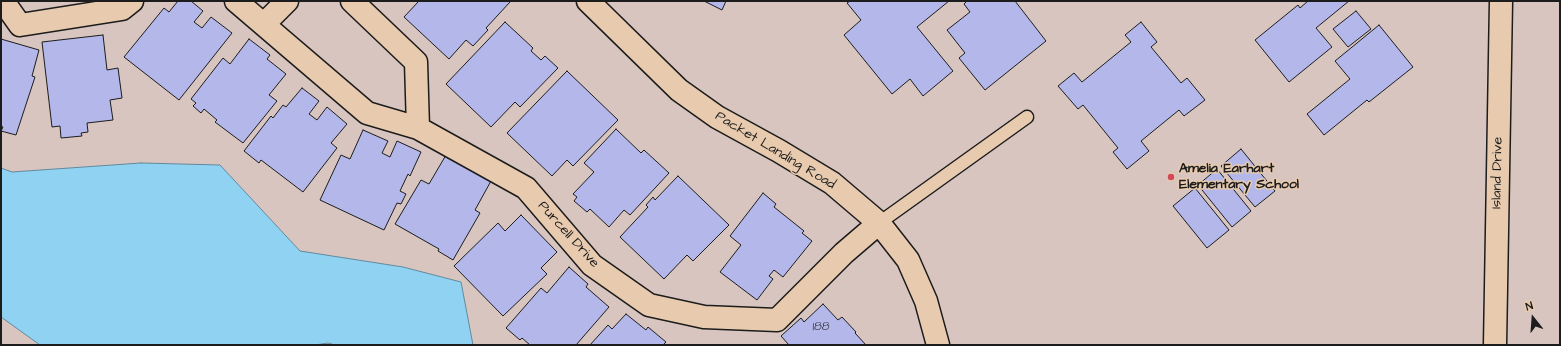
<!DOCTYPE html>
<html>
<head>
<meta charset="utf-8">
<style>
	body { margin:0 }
	#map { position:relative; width:1561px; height:346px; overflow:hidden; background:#d8c5c0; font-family:"Architects Daughter",sans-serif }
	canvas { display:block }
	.frame { position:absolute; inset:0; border:2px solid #1c1c1c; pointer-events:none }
	.north { position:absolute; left:1513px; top:298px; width:40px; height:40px; -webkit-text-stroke:3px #e8cbaf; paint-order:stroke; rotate:343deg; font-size:11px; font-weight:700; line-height:16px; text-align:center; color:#1c1c1c }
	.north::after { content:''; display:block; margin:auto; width:14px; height:18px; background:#1c1c1c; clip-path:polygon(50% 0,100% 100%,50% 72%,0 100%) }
</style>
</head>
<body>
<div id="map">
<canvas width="1561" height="346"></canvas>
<div class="frame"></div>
<div class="north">N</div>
</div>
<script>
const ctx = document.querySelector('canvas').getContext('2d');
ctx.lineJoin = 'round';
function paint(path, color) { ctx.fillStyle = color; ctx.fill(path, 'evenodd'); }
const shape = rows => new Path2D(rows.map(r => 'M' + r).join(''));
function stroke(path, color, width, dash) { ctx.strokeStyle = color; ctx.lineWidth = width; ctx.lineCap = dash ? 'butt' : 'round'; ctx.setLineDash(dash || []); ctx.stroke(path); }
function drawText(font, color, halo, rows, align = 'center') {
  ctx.font = font + ' "Architects Daughter",sans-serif'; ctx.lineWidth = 3; ctx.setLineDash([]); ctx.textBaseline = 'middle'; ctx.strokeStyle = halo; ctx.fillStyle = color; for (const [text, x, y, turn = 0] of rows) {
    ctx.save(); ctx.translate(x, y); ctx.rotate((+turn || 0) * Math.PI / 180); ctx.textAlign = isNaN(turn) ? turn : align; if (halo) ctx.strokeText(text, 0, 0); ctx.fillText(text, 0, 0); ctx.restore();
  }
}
const water = shape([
	[141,163,220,165,300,251,403,267,461,282,473,345,335,345,328,343,315,345,40,345,1,317,1,168,12,172,141,163]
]);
const building = shape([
	[178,1,191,1,203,11,194,22,202,28,211,17,232,33,179,100,124,57,164,8,169,12,178,1],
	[419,1,510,1,510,2,486,28,488,30,473,46,466,40,449,59,404,17,419,1],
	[704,1,726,1,722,10,704,1],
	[850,1,949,1,917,27,953,71,923,96,910,79,892,94,844,35,861,20,847,3,850,1],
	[967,1,1015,1,1046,41,985,90,959,58,965,53,947,30,970,12,964,4,967,1],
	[1308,1,1349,1,1316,28,1332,47,1289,82,1255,40,1298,5,1300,8,1308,1],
	[1356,11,1371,29,1348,47,1333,29,1356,11],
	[505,22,533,48,531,51,541,60,545,56,558,68,520,107,515,102,491,127,446,84,505,22],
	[1141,22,1157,42,1151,47,1181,83,1187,78,1205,100,1184,116,1179,110,1141,141,1149,151,1127,169,1113,152,1118,148,1083,105,1078,109,1058,86,1074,73,1082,82,1131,42,1125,35,1141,22],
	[1379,25,1413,67,1369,102,1367,100,1324,135,1307,114,1350,79,1335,61,1379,25],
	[103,35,107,70,118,68,122,98,110,100,113,120,87,123,88,132,81,133,82,136,61,138,60,126,52,127,42,42,103,35],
	[1,39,39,50,32,76,35,77,16,135,1,131,3,127,1,126,1,39],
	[249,39,270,55,267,59,286,74,269,95,277,101,243,143,215,122,217,120,204,109,201,113,193,106,196,103,191,99,223,58,230,64,249,39],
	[567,71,618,120,573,166,567,160,552,176,507,133,567,71],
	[302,88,319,101,309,114,317,120,327,107,347,124,331,143,337,148,303,192,261,160,259,163,244,151,271,116,273,118,283,105,286,107,302,88],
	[616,129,641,153,644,150,669,173,630,215,624,210,609,227,590,209,587,212,574,201,577,197,573,194,594,172,584,163,616,129],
	[363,130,388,141,382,153,390,157,397,141,421,152,410,176,408,174,400,191,406,194,401,204,397,203,384,230,320,200,341,155,350,159,363,130],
	[1241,149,1275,191,1255,207,1221,166,1241,149],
	[446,155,491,181,475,210,480,213,453,260,438,251,439,249,395,224,421,180,429,184,446,155],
	[1217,169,1251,211,1232,227,1198,185,1217,169],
	[678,176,729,225,693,261,687,255,664,279,620,237,648,207,646,205,653,197,655,200,678,176],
	[1195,188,1229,230,1207,248,1173,206,1195,188],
	[763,193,776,204,774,207,804,231,802,233,812,241,783,277,774,270,769,276,773,279,757,300,720,272,741,245,730,236,763,193],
	[521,215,557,252,541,268,547,274,503,316,454,266,498,223,505,231,521,215],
	[569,267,588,284,586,287,609,307,576,345,530,345,522,338,520,340,506,328,541,288,547,293,569,267],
	[823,304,838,320,842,317,856,332,855,333,866,345,789,345,781,336,801,318,804,322,823,304],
	[626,314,646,330,648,327,666,342,663,345,590,345,608,325,612,329,626,314]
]);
const lane = shape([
	[879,223,1027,117]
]);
const street = shape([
	[3,1,20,25,122,9,132,1],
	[236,1,367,113,418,128,526,188,592,265,649,305,704,317,777,320,844,253,879,223],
	[352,1,416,62,418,128],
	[588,1,679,90,717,117,779,151,832,183,879,223,908,260,926,301,938,345],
	[264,24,287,1]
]);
const secondary = shape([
	[1495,345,1501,1]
]);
const markers = [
	[1171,177,4,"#d1495b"]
];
const numberNames = [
	["188",821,327]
];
const streetNames = [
	["Packet Landing Road",775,151,31],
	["Island Drive",1498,173,-89],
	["Purcell Drive",568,235,48]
];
const poiNames = [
	["Amelia Earhart",1179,169],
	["Elementary School",1179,185]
];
paint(water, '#90d2f2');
stroke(water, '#62899c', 1);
paint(building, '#b4b7e9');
stroke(building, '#1c1c1c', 1);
stroke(lane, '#1c1c1c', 15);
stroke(street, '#1c1c1c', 25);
stroke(secondary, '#1c1c1c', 25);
stroke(lane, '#e8cbaf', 12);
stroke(street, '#e8cbaf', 22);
stroke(secondary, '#e8cbaf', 22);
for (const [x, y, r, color] of markers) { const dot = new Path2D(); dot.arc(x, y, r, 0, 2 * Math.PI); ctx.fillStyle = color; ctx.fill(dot); stroke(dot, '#e8cbaf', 1.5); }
drawText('12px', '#42434f', null, numberNames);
drawText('14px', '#1c1c1c', '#e8cbaf', streetNames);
drawText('bold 14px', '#1c1c1c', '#e8cbaf', poiNames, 'left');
</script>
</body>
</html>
